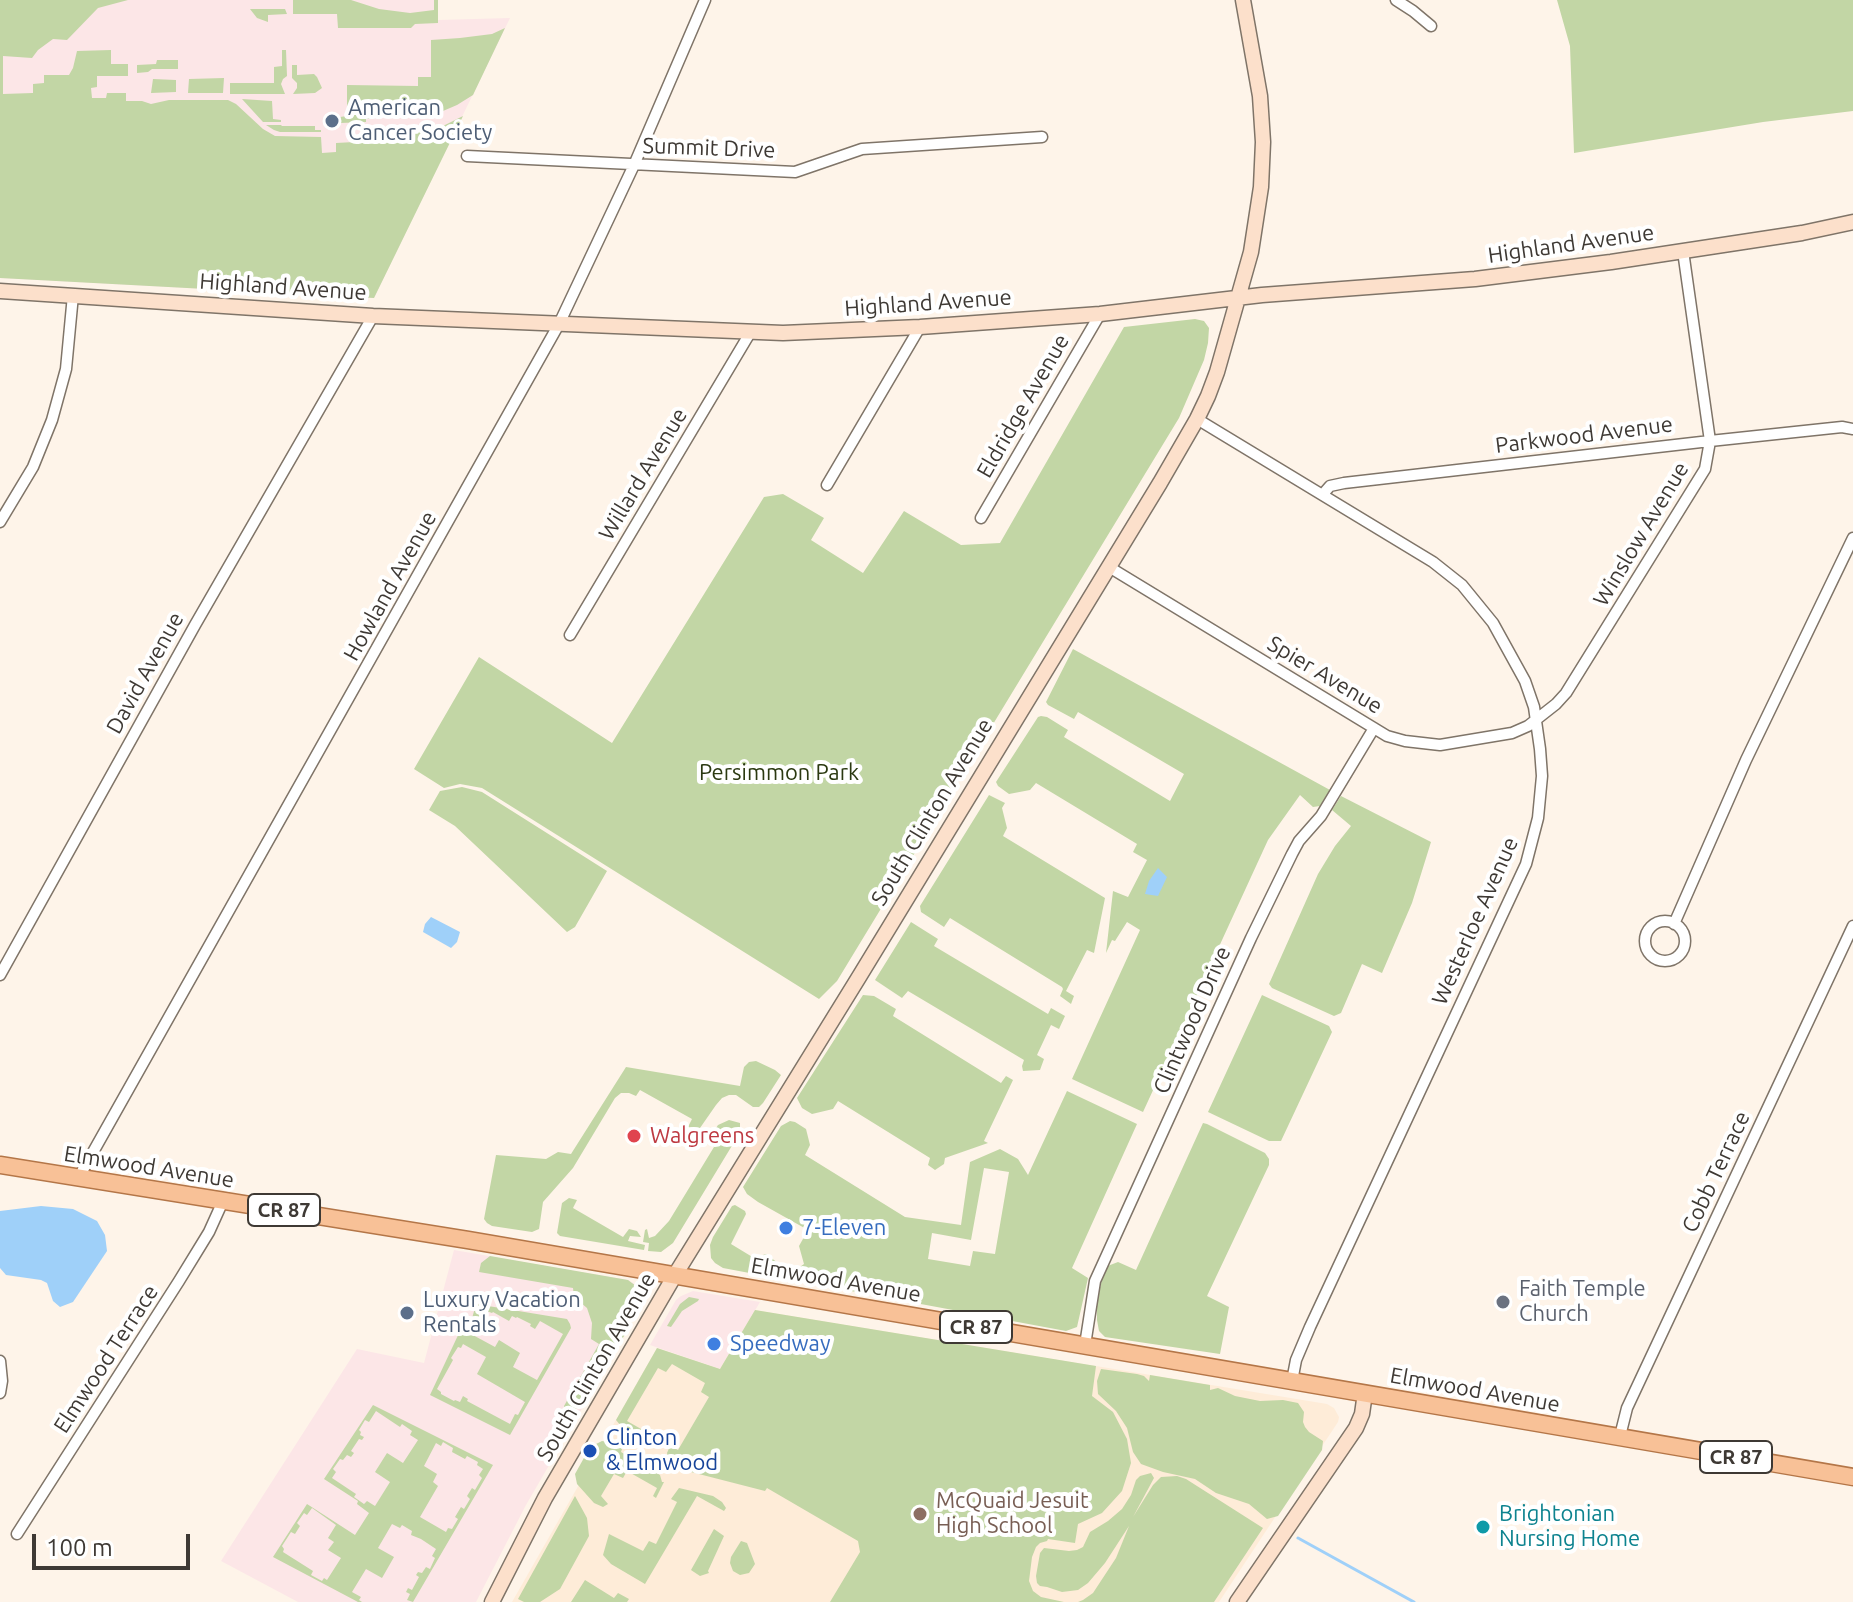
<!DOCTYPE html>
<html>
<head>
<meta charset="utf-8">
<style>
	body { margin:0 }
	#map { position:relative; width:1853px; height:1602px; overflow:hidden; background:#fef4e9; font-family:Ubuntu,sans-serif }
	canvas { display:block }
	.scale { position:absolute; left:32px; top:1534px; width:158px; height:36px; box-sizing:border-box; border:4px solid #3e3934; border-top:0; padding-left:10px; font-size:24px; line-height:28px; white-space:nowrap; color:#3e3934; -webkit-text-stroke:6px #fff; paint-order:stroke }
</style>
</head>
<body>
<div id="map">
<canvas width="1853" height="1602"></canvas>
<div class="scale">100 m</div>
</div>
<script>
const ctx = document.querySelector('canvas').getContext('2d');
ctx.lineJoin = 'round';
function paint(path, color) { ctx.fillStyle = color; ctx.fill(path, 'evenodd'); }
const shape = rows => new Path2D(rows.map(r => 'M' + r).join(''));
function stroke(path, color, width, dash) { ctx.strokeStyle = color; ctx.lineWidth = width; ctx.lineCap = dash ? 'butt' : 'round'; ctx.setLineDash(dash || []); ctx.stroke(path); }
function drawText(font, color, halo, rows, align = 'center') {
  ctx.font = font + ' Ubuntu,sans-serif'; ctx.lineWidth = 8; ctx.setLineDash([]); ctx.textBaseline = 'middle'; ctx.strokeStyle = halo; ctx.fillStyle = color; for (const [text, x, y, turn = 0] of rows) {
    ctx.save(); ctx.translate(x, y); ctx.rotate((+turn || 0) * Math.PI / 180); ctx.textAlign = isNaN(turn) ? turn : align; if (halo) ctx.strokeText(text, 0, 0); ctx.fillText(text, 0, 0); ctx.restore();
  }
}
const commercial = shape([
	[0,0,438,0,438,20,510,18,374,298,0,278],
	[454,1250,628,1280,638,1286,642,1298,638,1312,526,1505,476,1602,298,1602,221,1561,357,1349,424,1363],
	[693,1291,760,1302,720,1369,650,1345,676,1300,681,1296]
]);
const built = shape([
	[755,1310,1327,1404,1334,1408,1339,1417,1338,1422,1219,1602,512,1602,657,1348,720,1369]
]);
const green = shape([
	[0,0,128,0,98,8,67,40,53,39,38,50,32,58,3,56,3,94,33,93,33,84,44,83,44,75,69,75,73,68,77,51,111,50,111,64,128,64,128,76,97,76,97,87,91,88,92,98,106,98,107,93,126,93,126,101,142,101,151,104,169,100,228,100,236,104,263,129,275,136,321,137,322,153,336,152,336,143,411,139,412,129,441,127,463,116,374,298,0,278],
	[293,0,351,0,379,9,410,13,434,10,434,0,438,0,438,23,415,24,411,28,338,28,337,14,293,14],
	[1557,0,1853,0,1853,111,1763,122,1574,153,1570,46],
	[250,9,285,9,287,14,268,15,268,22,257,18],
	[505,28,473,95,457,105,429,117,420,117,419,107,375,108,375,118,366,119,366,122,340,123,340,117,347,116,347,85,418,86,418,77,431,77,431,40,460,38,492,34],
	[282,50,286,50,287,76,283,79,281,84,285,94,230,94,230,83,274,83,274,67,282,66],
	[157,60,178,60,178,69,152,69,148,72,137,73,137,65,156,64],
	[292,65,297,65,297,75,314,74,317,77,322,88,315,93,293,94,297,88,297,83,292,78],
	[224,78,223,93,188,93,189,79],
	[153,79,176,80,176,92,151,93],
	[242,99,272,101,273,119,281,120,281,122,263,122],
	[266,125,281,125,282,126,315,126,315,130,321,130,321,132,280,132,274,130],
	[1195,319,1204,321,1209,328,1208,343,1204,360,1179,418,837,981,819,999,482,788,460,784,444,788,414,769,479,657,612,743,764,497,783,494,824,518,811,540,863,573,904,511,961,545,1000,543,1124,327],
	[1073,649,1330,790,1320,806,1313,807,1300,795,1268,840,1143,1112,1072,1079,1140,930,1127,922,1115,941,1112,940,1106,953,1113,891,1128,897,1147,860,1133,852,1137,844,1036,783,1030,790,1009,794,998,786,996,782,1038,717,1041,716,1047,717,1068,730,1064,737,1170,801,1184,774,1078,712,1074,719,1048,705,1046,702],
	[462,787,482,792,607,871,575,927,567,932,455,826,429,810,440,791],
	[989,795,1005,803,1002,808,1007,828,1003,836,1105,898,1094,953,1087,950,1066,991,1074,996,1071,1004,1060,996,1063,989,1062,987,950,918,944,927,921,912,920,906],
	[1341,796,1431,842,1412,903,1382,973,1362,964,1341,1013,1334,1016,1272,988,1269,984,1318,874,1335,846,1351,826,1332,810],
	[911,922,938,939,934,946,1048,1014,1051,1008,1065,1016,1059,1029,1051,1025,1037,1055,1044,1059,1040,1070,1023,1071,1022,1066,1024,1060,908,991,902,998,875,980],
	[863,995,874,996,896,1009,893,1016,1001,1083,1006,1076,1013,1080,984,1141,988,1143,945,1158,944,1164,935,1170,928,1165,930,1158,838,1101,833,1109,812,1114,802,1108,797,1098],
	[1262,995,1329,1026,1332,1032,1281,1141,1269,1141,1208,1112],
	[756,1061,775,1070,781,1075,763,1103,759,1107,753,1107,736,1095,729,1095,722,1098,716,1105,700,1128,688,1127,692,1119,640,1090,636,1096,629,1093,621,1093,615,1098,573,1168,543,1202,539,1229,532,1232,492,1226,487,1223,484,1219,496,1155,546,1159,558,1152,571,1154,626,1067,740,1086,744,1067,749,1062],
	[1067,1091,1137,1124,1072,1268,1088,1278,1077,1327,1066,1331,797,1281,795,1275,797,1269,804,1264,799,1246,808,1230,758,1202,747,1194,743,1187,781,1126,790,1121,795,1122,806,1129,810,1145,805,1155,905,1217,961,1225,970,1162,1000,1149,1018,1159,1028,1175],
	[984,1168,1009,1172,995,1254,973,1251,970,1266,928,1259,932,1233,971,1240],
	[729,1120,740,1123,740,1128,733,1144,673,1243,661,1252,648,1251,649,1243,643,1242,645,1230,647,1229,649,1238,655,1236,669,1221,714,1147,708,1143,714,1131,718,1125],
	[1203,1123,1207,1124,1265,1153,1269,1159,1269,1165,1207,1296,1229,1307,1220,1354,1105,1337,1099,1331,1097,1320,1097,1300,1105,1267,1118,1262,1136,1270],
	[569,1198,577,1200,573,1208,623,1237,629,1229,637,1231,641,1237,630,1236,628,1241,645,1245,644,1250,560,1236,557,1233,562,1203],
	[735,1205,745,1211,746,1214,731,1244,759,1261,763,1255,766,1254,782,1266,780,1275,776,1278,723,1268,715,1263,711,1258,710,1245,713,1237,732,1206],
	[490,1256,628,1280,640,1289,642,1298,638,1312,583,1406,569,1411,564,1409,564,1406,599,1344,591,1339,592,1323,587,1308,574,1297,573,1288,479,1272,481,1263],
	[689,1297,699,1299,698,1301,682,1311,671,1327,667,1326,680,1304],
	[476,1304,567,1319,570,1324,571,1328,510,1435,430,1395,460,1331,468,1333],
	[484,1310,492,1313,493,1312,509,1321,512,1316,516,1318,517,1317,531,1324,530,1326,535,1329,540,1321,563,1334,537,1380,513,1367,520,1353,499,1340,495,1347,471,1334],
	[463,1344,486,1357,477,1374,525,1402,518,1415,515,1414,510,1424,467,1401,468,1399,463,1396,460,1402,455,1400,454,1401,441,1394,441,1392,437,1389,453,1360,451,1358,458,1347,461,1348],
	[755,1310,1096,1366,1092,1396,1113,1412,1127,1439,1131,1463,1122,1491,1102,1513,1078,1524,1075,1543,1048,1539,1047,1541,1040,1543,1036,1547,1032,1557,1029,1581,1033,1591,1041,1597,1064,1602,1078,1602,1083,1600,1093,1593,1116,1558,1129,1526,1105,1563,1088,1583,1078,1590,1062,1592,1047,1587,1040,1586,1037,1583,1036,1576,1040,1553,1044,1548,1069,1551,1077,1550,1083,1547,1090,1532,1108,1521,1122,1509,1131,1495,1136,1480,1140,1476,1151,1473,1154,1478,1133,1517,1153,1485,1161,1477,1177,1476,1186,1479,1263,1528,1214,1602,830,1602,860,1552,858,1541,767,1488,765,1491,691,1472,673,1462,668,1457,667,1453,670,1446,678,1450,709,1397,701,1392,705,1383,672,1364,666,1372,658,1368,627,1421,657,1438,659,1442,654,1447,650,1448,645,1446,639,1437,621,1426,616,1420,657,1348,720,1369],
	[1101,1369,1137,1374,1144,1376,1149,1381,1150,1375,1210,1385,1210,1390,1218,1388,1235,1396,1260,1401,1283,1400,1298,1403,1304,1412,1303,1422,1305,1427,1309,1432,1323,1441,1322,1450,1278,1516,1267,1519,1249,1504,1216,1493,1195,1479,1163,1472,1141,1464,1133,1452,1127,1428,1116,1411,1098,1394,1097,1381],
	[373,1405,493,1465,413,1602,407,1600,410,1594,406,1592,408,1588,412,1590,419,1577,416,1575,418,1572,422,1573,426,1567,430,1569,435,1558,432,1556,436,1549,421,1539,411,1535,412,1531,402,1525,400,1528,392,1524,378,1548,394,1557,382,1578,366,1569,352,1592,361,1597,359,1600,362,1602,358,1602,273,1557,307,1504,355,1535,369,1513,357,1504,358,1501,324,1479],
	[376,1411,400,1427,402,1424,412,1431,410,1435,418,1440,403,1463,387,1453,375,1472,390,1482,375,1506,367,1501,364,1504,354,1497,356,1494,332,1478,336,1472,333,1469,340,1459,343,1460,347,1455,351,1457,354,1453,351,1451,359,1439,362,1440,364,1437,360,1435,361,1432,359,1430,365,1420,369,1422],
	[443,1442,453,1448,452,1452,465,1459,467,1456,478,1462,477,1465,483,1469,479,1475,482,1478,475,1490,472,1488,467,1496,470,1499,464,1509,461,1507,455,1517,458,1519,452,1529,448,1528,446,1532,420,1517,438,1486,433,1482,437,1474,424,1466,436,1443,441,1446],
	[312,1508,336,1525,328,1538,334,1542,328,1550,341,1558,327,1580,324,1578,322,1581,311,1575,313,1571,283,1552,284,1549,282,1546,291,1532,295,1534,300,1526,297,1523,304,1513,307,1515],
	[602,1441,611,1443,622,1449,621,1452,660,1475,662,1482,664,1482,656,1498,653,1496,657,1488,627,1471,623,1478,614,1474,601,1496,608,1504,603,1507,594,1503,577,1484,575,1474,590,1447],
	[679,1488,713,1496,722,1502,726,1508,724,1511,697,1496,645,1584,611,1564,603,1555,609,1534,643,1551,649,1541,656,1544,677,1502,671,1499],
	[575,1496,587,1518,589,1536,560,1589,540,1602,524,1602,518,1599],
	[714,1529,724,1536,708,1571,709,1573,700,1576,691,1570],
	[741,1541,747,1543,755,1564,749,1573,740,1575,733,1571,730,1563,731,1557],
	[585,1580,614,1598,618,1593,629,1599,627,1602,571,1602]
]);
const water = shape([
	[1158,868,1167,877,1158,896,1145,894,1149,881],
	[431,917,460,932,457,942,451,948,423,932,425,924],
	[41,1206,73,1209,97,1221,105,1235,107,1251,73,1302,60,1307,53,1301,47,1283,41,1280,6,1275,0,1268,0,1211]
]);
const stream = shape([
	[1298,1538,1414,1602]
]);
const street = shape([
	[1396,0,1413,11,1431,26],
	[467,156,795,172,862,149,1042,137],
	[1197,419,1433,562,1462,585,1493,623,1525,681,1534,707,1540,749,1542,776,1538,818,1526,864,1310,1327,1296,1360,1292,1381],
	[827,485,920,327],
	[1323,494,1330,486,1344,483,1710,441,1842,427,1853,429],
	[981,518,1100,314],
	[0,522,33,467,52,420,66,369,73,295],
	[1109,567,1387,736,1405,741,1440,745,1512,733,1528,726,1556,704,1566,693,1705,469,1710,441,1683,251],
	[570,635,750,333],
	'1645 941a20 20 0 1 1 40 0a20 20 0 1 1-40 0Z',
	[1674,924,1746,760,1853,538],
	[0,975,195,625,373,316],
	[79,1177,559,324,634,165,705,0],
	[1085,1345,1095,1281,1251,938,1292,854,1299,841,1321,816,1374,728],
	[0,1361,2,1381,0,1393],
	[1620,1436,1627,1408,1853,926],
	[17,1534,179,1281,209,1232,223,1201]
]);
const secondary = shape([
	[0,291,373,316,783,333,920,327,1100,314,1262,295,1475,279,1611,262,1802,233,1853,222],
	[492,1602,545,1498,675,1275,859,977,1160,483,1197,419,1208,396,1217,372,1251,252,1261,187,1263,142,1260,96,1243,0],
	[1237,1602,1356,1428,1362,1414,1365,1393]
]);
const primary = shape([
	[0,1165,468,1240,1853,1477]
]);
const markers = [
	[332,121,8,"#5c6f8a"],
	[634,1136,8,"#e0444e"],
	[786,1228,8,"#3f7fe0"],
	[1503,1302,8,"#6b7280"],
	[407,1313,8,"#5c6f8a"],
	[714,1344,8,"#3f7fe0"],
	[590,1451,8,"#1a4fb4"],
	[920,1514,8,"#8d6e63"],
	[1483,1527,8,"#0f9aa8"]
];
const shields = [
	[284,1210,72],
	[976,1327,72],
	[1736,1457,72]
];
const shieldNames = [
	["CR 87",284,1210],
	["CR 87",976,1327],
	["CR 87",1736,1457]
];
const serviceNames = [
	["American",348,108],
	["Cancer Society",348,133],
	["Luxury Vacation",423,1300],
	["Rentals",423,1325]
];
const streetNames = [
	["Summit Drive",709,148,2],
	["Highland Avenue",1571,244,-8],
	["Highland Avenue",283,287,4],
	["Highland Avenue",928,303,-4],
	["Eldridge Avenue",1023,406,-60],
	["Parkwood Avenue",1584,435,-7],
	["Willard Avenue",643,474,-59],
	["Winslow Avenue",1641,534,-59],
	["Howland Avenue",390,586,-61],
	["David Avenue",145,673,-61],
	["Spier Avenue",1325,675,31],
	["South Clinton Avenue",932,812,-59],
	["Westerloe Avenue",1475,921,-66],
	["Clintwood Drive",1192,1020,-66],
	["Elmwood Avenue",149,1167,9],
	["Cobb Terrace",1716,1172,-65],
	["Elmwood Avenue",836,1280,10],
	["Elmwood Terrace",106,1359,-57],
	["South Clinton Avenue",596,1367,-60],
	["Elmwood Avenue",1475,1390,10]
];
const parkNames = [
	["Persimmon Park",779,773]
];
const healthNames = [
	["Walgreens",650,1136]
];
const shopNames = [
	["7-Eleven",802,1228],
	["Speedway",730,1344]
];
const worshipNames = [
	["Faith Temple",1519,1289],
	["Church",1519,1314]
];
const transitNames = [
	["Clinton",606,1438],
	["& Elmwood",606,1463]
];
const educationNames = [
	["McQuaid Jesuit",936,1501],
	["High School",936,1526]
];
const cultureNames = [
	["Brightonian",1499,1514],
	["Nursing Home",1499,1539]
];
paint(commercial, '#fce6e7');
paint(built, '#feecd8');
paint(green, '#c2d6a5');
paint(water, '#9fd0f9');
stroke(stream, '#9fd0f9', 3);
stroke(street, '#7f7468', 13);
stroke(secondary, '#7f7468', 17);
stroke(primary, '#b47648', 19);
stroke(street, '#fff', 10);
stroke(secondary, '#fce0cb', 14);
stroke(primary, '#f8c197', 16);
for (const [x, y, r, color] of markers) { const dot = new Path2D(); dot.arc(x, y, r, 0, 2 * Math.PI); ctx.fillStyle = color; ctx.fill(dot); stroke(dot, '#fff', 3); }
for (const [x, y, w] of shields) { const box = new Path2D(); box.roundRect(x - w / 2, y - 16, w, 32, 6); ctx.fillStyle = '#fff'; ctx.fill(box); stroke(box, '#3e3934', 2); }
drawText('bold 20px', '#3e3934', null, shieldNames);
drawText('22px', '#4e5e75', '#fff', serviceNames, 'left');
drawText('22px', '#3e3934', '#fff', streetNames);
drawText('22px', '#2b3911', '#fff', parkNames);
drawText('22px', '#be3a42', '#fff', healthNames, 'left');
drawText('22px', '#366cbe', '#fff', shopNames, 'left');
drawText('22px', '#5b616d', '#fff', worshipNames, 'left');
drawText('22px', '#164399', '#fff', transitNames, 'left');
drawText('22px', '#785e54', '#fff', educationNames, 'left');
drawText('22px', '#0d838f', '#fff', cultureNames, 'left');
</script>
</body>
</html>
